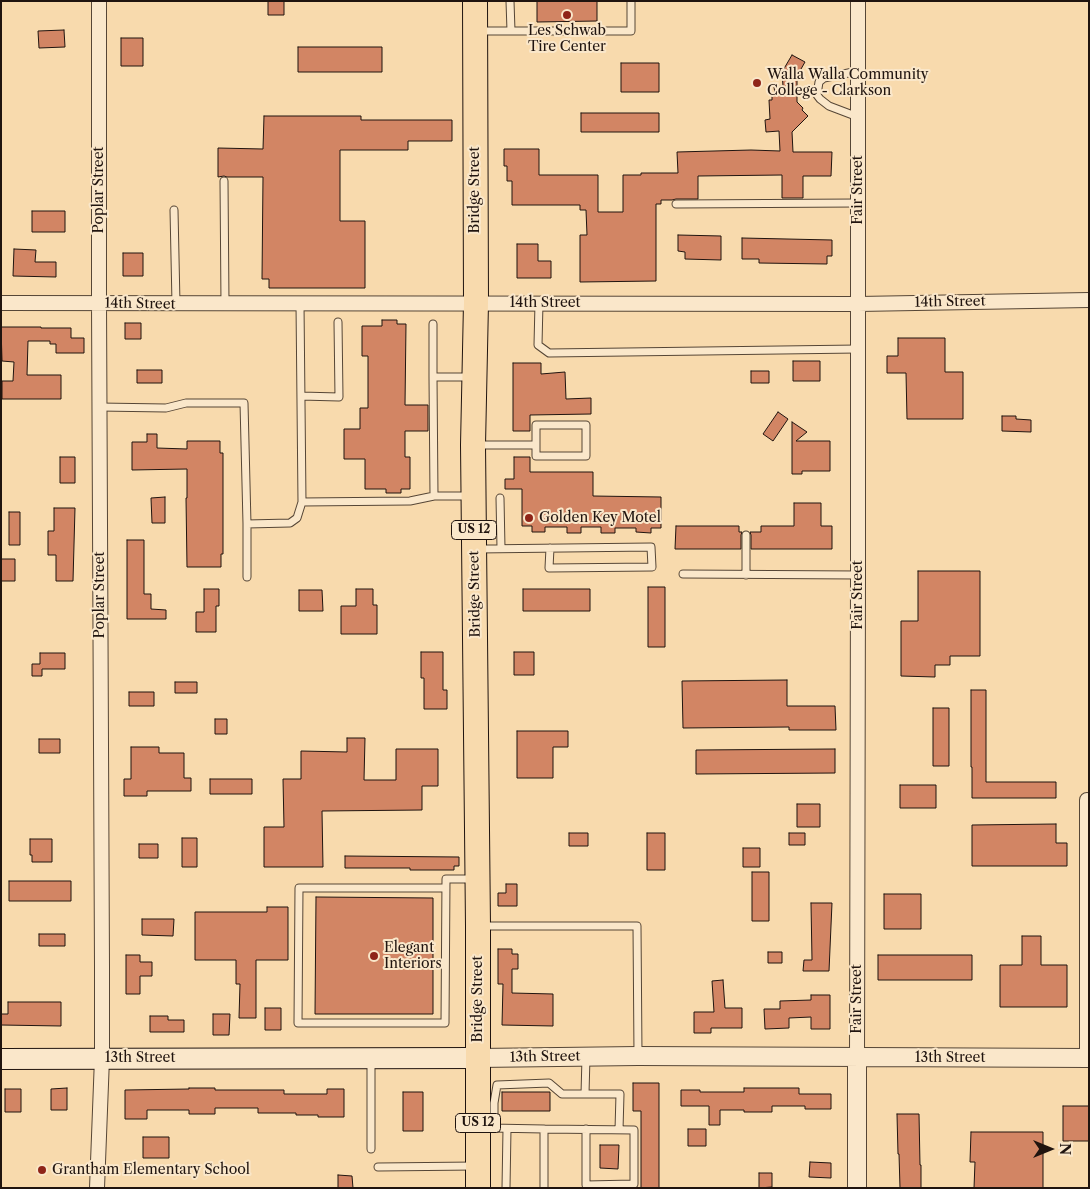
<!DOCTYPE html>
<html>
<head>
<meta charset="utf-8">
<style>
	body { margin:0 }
	#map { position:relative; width:1090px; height:1189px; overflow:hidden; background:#f8daad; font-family:"Libre Caslon Text",serif }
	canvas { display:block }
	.frame { position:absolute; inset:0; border:2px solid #20140f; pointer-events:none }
	.north { position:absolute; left:1025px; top:1124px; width:50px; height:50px; -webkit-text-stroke:4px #fae7ca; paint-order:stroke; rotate:90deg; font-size:14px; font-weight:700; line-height:20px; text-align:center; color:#20140f }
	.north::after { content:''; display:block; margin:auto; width:18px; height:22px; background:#20140f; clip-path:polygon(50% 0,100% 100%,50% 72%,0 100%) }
</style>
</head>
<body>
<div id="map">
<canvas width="1090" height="1189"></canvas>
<div class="frame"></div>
<div class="north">N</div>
</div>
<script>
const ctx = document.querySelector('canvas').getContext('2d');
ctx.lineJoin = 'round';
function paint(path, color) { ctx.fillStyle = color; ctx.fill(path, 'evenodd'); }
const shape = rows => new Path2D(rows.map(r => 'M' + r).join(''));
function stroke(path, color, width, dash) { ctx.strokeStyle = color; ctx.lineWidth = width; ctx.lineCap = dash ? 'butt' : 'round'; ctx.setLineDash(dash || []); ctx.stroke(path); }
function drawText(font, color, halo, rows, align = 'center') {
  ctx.font = font + ' "Libre Caslon Text",serif'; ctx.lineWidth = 4; ctx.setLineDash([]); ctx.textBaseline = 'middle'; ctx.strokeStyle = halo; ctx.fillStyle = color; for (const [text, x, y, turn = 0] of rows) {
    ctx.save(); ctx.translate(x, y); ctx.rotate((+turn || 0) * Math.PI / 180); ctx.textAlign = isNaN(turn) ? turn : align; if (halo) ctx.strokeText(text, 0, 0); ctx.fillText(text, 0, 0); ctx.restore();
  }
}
const building = shape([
	[268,1,284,1,284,15,268,15,268,1],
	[537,1,597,1,597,21,537,22,537,1],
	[64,30,65,47,39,48,38,31,64,30],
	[121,38,143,38,143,66,121,66,121,38],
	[298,47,382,47,382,72,298,72,298,47],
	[792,55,805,62,797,76,797,102,803,108,802,110,808,116,792,132,793,152,832,152,831,176,803,176,803,198,782,198,782,175,698,176,698,199,676,199,672,200,661,200,661,204,656,204,656,281,580,282,580,235,587,235,586,210,580,210,580,205,512,205,512,181,507,181,507,166,504,166,504,149,539,149,539,175,598,175,598,212,623,212,623,175,641,175,641,173,678,173,677,152,751,150,780,151,779,131,766,132,765,120,770,119,769,100,772,100,772,94,775,94,774,87,783,86,782,72,792,55],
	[621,63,659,63,659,92,621,92,621,63],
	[581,113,659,113,659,132,581,132,581,113],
	[264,116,361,116,361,120,452,120,452,141,408,141,408,150,340,150,340,221,365,221,365,288,269,288,269,279,262,279,263,177,227,177,224,176,218,177,218,148,263,149,264,116],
	[32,211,65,211,65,232,32,232,32,211],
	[678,235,721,236,721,260,685,259,685,252,678,251,678,235],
	[742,238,832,240,832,256,827,256,827,264,759,263,759,259,742,259,742,238],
	[517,244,538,244,538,261,551,261,551,278,517,278,517,244],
	[14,249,36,250,35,262,56,262,56,277,13,276,14,249],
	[123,253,143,253,143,276,123,276,123,253],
	[382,320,397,320,397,324,406,324,405,405,428,405,428,431,405,431,405,457,410,457,410,489,401,489,401,493,386,493,386,489,365,489,365,459,344,459,344,429,360,429,360,408,368,408,368,356,362,356,362,326,382,326,382,320],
	[125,323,141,323,141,339,125,339,125,323],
	[1,327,41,327,41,328,71,328,71,338,84,338,84,353,56,353,56,344,50,344,50,341,28,341,27,375,61,375,61,399,2,399,2,381,13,381,14,362,2,361,1,327],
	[898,338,945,338,945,372,963,372,963,419,907,419,906,373,887,373,887,356,898,356,898,338],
	[793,361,820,361,820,381,793,381,793,361],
	[513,363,541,363,541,374,565,372,566,399,591,398,591,414,530,415,530,431,513,431,513,363],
	[137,370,162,370,162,383,137,383,137,370],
	[751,371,769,371,769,383,751,383,751,371],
	[778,412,788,419,773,441,763,434,778,412],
	[1002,416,1016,416,1016,419,1031,420,1031,432,1002,431,1002,416],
	[792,422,807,432,796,441,830,441,830,471,802,471,802,474,792,474,792,422],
	[147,434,157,434,157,448,187,449,187,441,220,441,220,453,223,453,223,554,221,554,221,567,187,567,186,498,187,498,187,469,132,470,132,442,147,442,147,434],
	[60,457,75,457,75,483,60,483,60,457],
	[514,457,530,457,530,472,593,472,593,496,661,497,661,528,651,528,651,533,636,532,636,528,615,528,615,533,601,533,601,527,581,527,581,533,567,533,567,527,545,527,545,532,532,532,532,526,522,526,522,489,505,489,505,479,514,479,514,457],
	[165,497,165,523,152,523,151,498,165,497],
	[794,503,821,503,821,526,832,526,832,549,751,549,751,535,750,532,761,532,761,526,794,526,794,503],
	[54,508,75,508,73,581,56,581,56,555,48,555,48,531,54,531,54,508],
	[9,512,20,512,20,545,9,545,9,512],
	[676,526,739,526,739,532,742,532,741,535,741,549,675,549,676,526],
	[127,540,144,540,144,594,151,594,151,609,166,610,166,619,127,619,127,540],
	[1,559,15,559,15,581,1,581,1,559],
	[918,571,980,571,980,656,950,656,950,665,935,665,935,677,901,676,901,621,918,621,918,571],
	[648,587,665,587,665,647,648,647,648,587],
	[204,589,219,589,219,606,216,606,216,632,196,632,196,612,204,612,204,589],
	[356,589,373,589,373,605,377,605,377,634,341,634,341,606,356,606,356,589],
	[523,589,590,589,590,611,523,611,523,589],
	[299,590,322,590,323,611,299,611,299,590],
	[421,652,443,652,443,690,447,690,447,709,424,709,424,678,421,678,421,652],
	[514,652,534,652,534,675,514,675,514,652],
	[40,653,65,653,65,669,42,669,42,676,32,676,32,664,40,664,40,653],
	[787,680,787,706,835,706,836,730,789,730,789,727,683,728,682,681,787,680],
	[175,682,197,682,197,693,175,693,175,682],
	[971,690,986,690,986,782,1056,782,1056,798,972,798,972,767,971,767,971,690],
	[129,692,154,692,154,706,129,706,129,692],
	[933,708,949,708,949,766,933,766,933,708],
	[215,719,227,719,227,734,215,734,215,719],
	[517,731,568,731,568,747,553,747,553,778,517,778,517,731],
	[347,738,365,738,364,780,396,780,396,749,438,749,438,786,422,786,422,810,322,811,323,867,264,867,264,827,284,827,283,779,301,779,301,751,347,752,347,738],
	[39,739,60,739,60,753,39,753,39,739],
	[131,747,159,747,159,753,184,753,184,778,191,778,191,791,147,791,147,796,124,796,124,779,131,779,131,747],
	[835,749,835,773,696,774,696,750,835,749],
	[210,779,252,779,252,794,210,794,210,779],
	[900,785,936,785,936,808,900,808,900,785],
	[797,804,820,804,820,827,797,827,797,804],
	[1056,824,1056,843,1067,843,1067,866,972,866,972,825,1056,824],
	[569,833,588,833,588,846,569,846,569,833],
	[647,833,665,833,665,870,647,870,647,833],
	[789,833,805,833,805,845,789,845,789,833],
	[182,838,197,838,197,867,182,867,182,838],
	[30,839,52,839,52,862,32,862,32,855,30,855,30,839],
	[139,844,158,844,158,858,139,858,139,844],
	[743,848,760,848,760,867,743,867,743,848],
	[345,856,459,857,459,866,454,866,454,870,410,870,410,868,345,868,345,856],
	[752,872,769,872,769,921,752,921,752,872],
	[9,881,71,881,71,901,9,901,9,881],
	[506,884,517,884,517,906,498,906,498,893,506,893,506,884],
	[884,894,921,894,921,929,884,929,884,894],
	[316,897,433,898,433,1014,315,1014,316,897],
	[811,903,832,903,829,971,803,971,804,960,812,960,811,903],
	[267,907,288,907,288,960,256,960,256,1018,239,1018,240,984,236,984,236,960,195,960,195,912,267,912,267,907],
	[142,919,174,919,173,936,142,935,142,919],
	[39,934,65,934,65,946,39,946,39,934],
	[1022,936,1041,936,1041,965,1067,965,1067,1007,1000,1007,1000,965,1022,965,1022,936],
	[498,949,512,949,512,954,518,954,518,969,512,969,512,993,553,994,553,1026,502,1025,503,984,498,984,498,949],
	[768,952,782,952,782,963,768,963,768,952],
	[126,955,140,955,140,962,152,962,152,976,140,976,140,994,126,994,126,955],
	[878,955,972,955,972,980,878,980,878,955],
	[723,980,725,1008,742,1008,742,1028,711,1028,711,1033,694,1033,694,1012,714,1012,712,981,723,980],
	[811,995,830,995,830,1029,811,1029,811,1017,789,1018,789,1028,765,1029,764,1009,780,1009,780,1001,811,1000,811,995],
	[8,1002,61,1002,61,1026,1,1025,1,1014,8,1014,8,1002],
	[265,1008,281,1008,281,1030,265,1030,265,1008],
	[213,1014,230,1014,229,1035,213,1035,213,1014],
	[150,1016,168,1016,168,1020,184,1020,184,1032,150,1032,150,1016],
	[633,1083,659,1083,659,1188,641,1188,641,1111,633,1111,633,1083],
	[67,1088,67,1110,51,1110,51,1089,67,1088],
	[189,1088,215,1088,215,1090,284,1090,284,1094,327,1094,327,1089,344,1089,344,1117,318,1117,318,1115,296,1115,296,1113,258,1113,258,1108,215,1108,215,1114,189,1114,189,1110,147,1110,147,1119,125,1119,125,1090,189,1089,189,1088],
	[744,1088,799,1088,799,1094,831,1094,831,1109,805,1109,805,1106,772,1106,772,1112,744,1112,744,1110,720,1110,720,1125,709,1125,709,1106,681,1106,681,1090,700,1090,700,1092,744,1092,744,1088],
	[5,1089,21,1089,21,1112,5,1112,5,1089],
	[403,1092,423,1092,423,1131,403,1131,403,1092],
	[502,1092,550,1092,550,1111,502,1111,502,1092],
	[1063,1106,1089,1106,1089,1141,1063,1141,1063,1106],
	[897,1114,919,1114,920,1165,921,1165,921,1188,900,1188,899,1154,898,1154,897,1114],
	[688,1129,706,1129,706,1146,688,1146,688,1129],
	[971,1132,1043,1132,1043,1188,974,1188,975,1162,970,1162,971,1132],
	[143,1137,169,1137,169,1158,143,1158,143,1137],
	[600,1145,619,1145,618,1169,600,1168,600,1145],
	[810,1162,831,1163,831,1178,809,1177,810,1162],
	[759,1173,772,1173,772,1187,759,1188,759,1173],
	[338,1175,352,1176,353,1188,338,1188,338,1175]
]);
const service = shape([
	[510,1,511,31],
	[478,31,631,31,631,1],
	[858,71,824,78,819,82,817,95,820,99,829,106,858,117],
	[224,181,225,304],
	[676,204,858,203],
	[174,210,176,304],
	[539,303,538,345,549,353,858,349],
	[300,304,302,502,410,501,434,496],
	[433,324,433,377],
	[301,396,339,397,338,322],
	[99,407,166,408,186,403,244,403,247,524],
	[476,445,536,445,536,456,586,456,586,425,536,425,536,445],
	[469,496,434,496,433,377,472,377],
	[500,498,501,548],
	[477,549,651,547,652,567,549,568,550,548],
	[683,574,858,575],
	[746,575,746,535],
	[247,577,247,524,290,523,297,518,302,502],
	[446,888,299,888,298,1023,445,1023,446,879,475,879],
	[481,926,637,926,638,1055],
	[586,1057,585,1094,620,1094,619,1130],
	[491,1128,544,1129,544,1188],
	[494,1128,494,1103,497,1085,549,1083,562,1094,585,1094],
	[544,1129,634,1130,634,1184,586,1185,586,1129],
	[371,1149,371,1059],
	[378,1167,475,1166],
	[506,1188,507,1129]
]);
const minor = shape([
	[1,303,858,304,1089,300],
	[857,1058,858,575,858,1],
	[1087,1059,1087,800],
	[97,1188,102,1058,102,966,99,303,99,1]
]);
const tertiary = shape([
	[478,1058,638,1056,1089,1058],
	[857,1058,857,1188]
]);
const secondary = shape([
	[1,1059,478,1058]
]);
const trunk = shape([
	[475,1,476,303,473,445,478,926,478,1188]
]);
const markers = [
	[567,15,5,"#8f2418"],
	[757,83,5,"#8f2418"],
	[529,518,5,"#8f2418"],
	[374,956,5,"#8f2418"],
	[42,1170,5,"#8f2418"]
];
const shields = [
	[474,530,45],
	[478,1123,45]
];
const shieldNames = [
	["US 12",474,530],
	["US 12",478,1123]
];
const poiNames = [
	["Les Schwab",567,31,"center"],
	["Tire Center",567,47,"center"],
	["Walla Walla Community",767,75],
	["College - Clarkson",767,91],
	["Golden Key Motel",539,518],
	["Elegant",384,948],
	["Interiors",384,964],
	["Grantham Elementary School",52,1170]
];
const streetNames = [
	["Poplar Street",99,190,-90],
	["Bridge Street",475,190,-90],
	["Fair Street",858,190,-90],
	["14th Street",950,302,-1],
	["14th Street",545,303],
	["14th Street",140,304,1],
	["Bridge Street",475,594,-91],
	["Poplar Street",100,595,-90],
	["Fair Street",858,595,-90],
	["Bridge Street",478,999,-90],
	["Fair Street",857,999,-90],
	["13th Street",545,1057,-1],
	["13th Street",140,1058],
	["13th Street",950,1058]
];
paint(building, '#d28564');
stroke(building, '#20140f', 1);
stroke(service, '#564636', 9);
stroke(minor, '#564636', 16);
stroke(tertiary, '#564636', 20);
stroke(secondary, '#20140f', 22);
stroke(trunk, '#20140f', 26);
stroke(service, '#fae7ca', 7);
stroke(minor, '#fae7ca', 14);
stroke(tertiary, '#fae7ca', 18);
stroke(secondary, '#fae7ca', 20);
stroke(trunk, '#f8daad', 24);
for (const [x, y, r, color] of markers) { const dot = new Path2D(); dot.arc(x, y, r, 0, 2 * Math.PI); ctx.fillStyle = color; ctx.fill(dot); stroke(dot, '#fae7ca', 2); }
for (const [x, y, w] of shields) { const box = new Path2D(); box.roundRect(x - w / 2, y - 9.5, w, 19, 4); ctx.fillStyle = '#fae7ca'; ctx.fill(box); stroke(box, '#20140f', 1); }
drawText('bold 12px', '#20140f', null, shieldNames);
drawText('14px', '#20140f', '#fae7ca', poiNames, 'left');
drawText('14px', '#20140f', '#fae7ca', streetNames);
</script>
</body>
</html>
